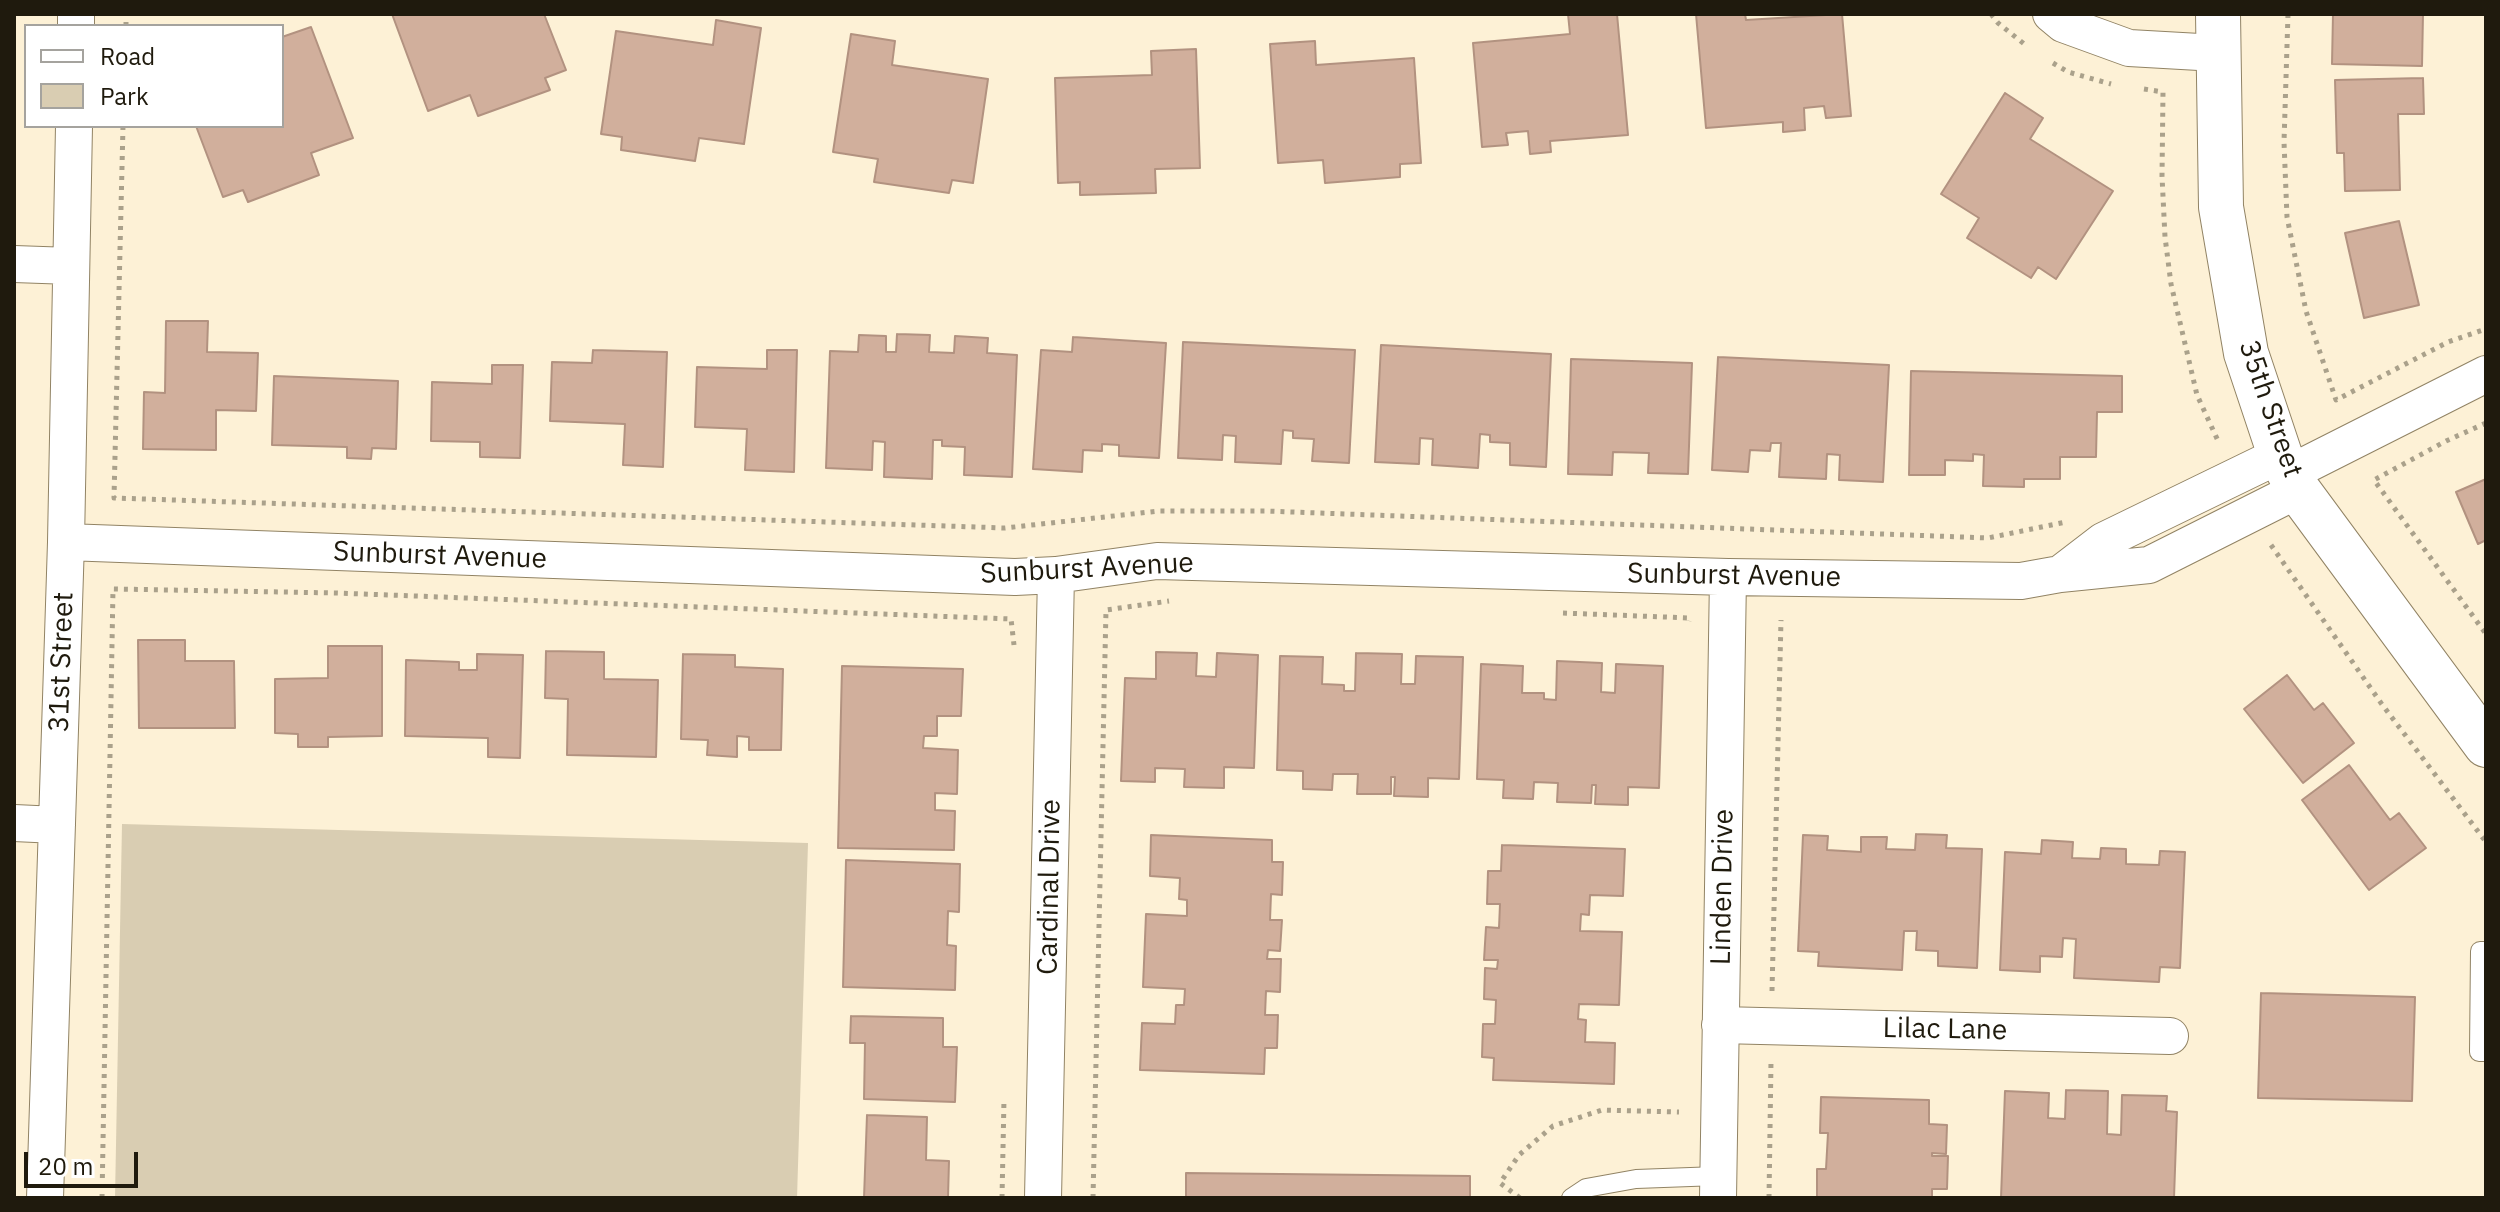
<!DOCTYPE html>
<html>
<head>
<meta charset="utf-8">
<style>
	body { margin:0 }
	#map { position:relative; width:2500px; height:1212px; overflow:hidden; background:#fdf1d6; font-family:"IBM Plex Sans",sans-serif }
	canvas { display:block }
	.frame { position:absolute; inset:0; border:16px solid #1f1a0d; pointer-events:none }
	.legend { position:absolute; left:24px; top:24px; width:260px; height:104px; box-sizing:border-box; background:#fff; border:2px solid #a5a39e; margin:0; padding:10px 14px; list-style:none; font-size:24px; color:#1f1a0d }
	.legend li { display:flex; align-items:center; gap:16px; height:40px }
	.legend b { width:40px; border:2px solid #a5a39e }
	.scale { position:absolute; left:24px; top:1152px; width:114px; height:36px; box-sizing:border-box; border:4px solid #1f1a0d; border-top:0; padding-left:10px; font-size:24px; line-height:28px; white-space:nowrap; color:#1f1a0d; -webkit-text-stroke:6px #fff; paint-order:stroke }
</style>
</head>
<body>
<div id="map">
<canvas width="2500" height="1212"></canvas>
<div class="frame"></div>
<ul class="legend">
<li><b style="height:10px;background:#fff"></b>Road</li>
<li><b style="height:22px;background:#d9cdb2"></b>Park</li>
</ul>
<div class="scale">20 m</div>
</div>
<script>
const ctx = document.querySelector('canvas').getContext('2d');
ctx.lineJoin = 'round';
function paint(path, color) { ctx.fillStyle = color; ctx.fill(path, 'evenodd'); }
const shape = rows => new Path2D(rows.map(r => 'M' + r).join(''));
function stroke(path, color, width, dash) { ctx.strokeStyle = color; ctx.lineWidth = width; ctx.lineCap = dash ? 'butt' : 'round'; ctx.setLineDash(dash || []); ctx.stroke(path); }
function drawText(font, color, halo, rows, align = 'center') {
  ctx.font = font + ' "IBM Plex Sans",sans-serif'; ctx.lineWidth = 6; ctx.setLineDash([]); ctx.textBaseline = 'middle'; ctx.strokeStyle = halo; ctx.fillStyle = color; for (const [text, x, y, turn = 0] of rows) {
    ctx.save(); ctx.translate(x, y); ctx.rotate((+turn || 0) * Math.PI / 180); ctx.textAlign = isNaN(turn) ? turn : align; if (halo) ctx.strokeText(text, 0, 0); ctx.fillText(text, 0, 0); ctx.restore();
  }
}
const green = shape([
	[122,824,808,843,797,1198,115,1198]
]);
const building = shape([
	[392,14,544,14,566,70,545,78,550,90,478,116,470,95,428,111,392,14],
	[1568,14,1617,14,1628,135,1550,141,1551,152,1530,154,1528,131,1506,133,1508,145,1482,147,1473,43,1570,34,1568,14],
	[1696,14,1745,14,1746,20,1842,14,1851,116,1826,118,1824,106,1804,108,1805,130,1783,132,1783,122,1706,128,1696,14],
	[2333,14,2423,14,2422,66,2332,64,2333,14],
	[716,20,761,28,744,144,699,138,695,161,621,150,622,137,601,134,616,31,713,45,716,20],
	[311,27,353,138,311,153,319,175,248,202,243,190,223,197,196,126,282,126,282,37,311,27],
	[851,34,895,41,892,65,988,79,973,183,952,180,949,193,874,182,878,159,833,152,851,34],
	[1315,41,1316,65,1414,58,1421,163,1400,164,1400,177,1325,183,1323,160,1278,163,1270,44,1315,41],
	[1196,49,1200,168,1155,169,1156,193,1080,195,1080,182,1058,183,1055,78,1152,75,1151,51,1196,49],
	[2423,78,2424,114,2398,114,2400,190,2345,191,2344,153,2337,153,2335,80,2423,78],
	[2005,93,2043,118,2030,139,2113,191,2056,279,2038,267,2031,278,1967,238,1979,218,1941,194,2005,93],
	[2399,221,2419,305,2364,318,2345,233,2399,221],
	[166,321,208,321,207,352,258,353,256,411,216,410,216,450,143,449,144,392,165,393,166,321],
	[897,334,930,335,929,352,954,353,955,336,988,338,987,353,1017,355,1012,477,964,475,965,447,942,446,942,440,933,440,932,479,884,477,885,442,873,441,872,470,826,468,830,351,858,352,859,335,886,336,886,352,896,352,897,334],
	[1073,337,1166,343,1159,458,1119,456,1119,445,1102,444,1102,451,1083,450,1082,472,1033,469,1041,350,1072,352,1073,337],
	[1183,342,1355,350,1349,463,1312,461,1314,439,1293,438,1293,431,1283,430,1281,464,1235,462,1236,436,1223,435,1222,460,1178,458,1183,342],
	[1381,345,1551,354,1546,467,1510,465,1510,443,1490,442,1490,435,1480,434,1478,468,1432,465,1433,439,1420,438,1419,464,1375,462,1381,345],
	[593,350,667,352,663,467,623,465,625,424,550,421,552,362,592,363,593,350],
	[767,350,797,350,794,472,745,470,747,429,695,427,697,367,767,369,767,350],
	[1718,357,1889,365,1883,482,1839,480,1840,455,1827,454,1826,479,1779,477,1781,443,1771,443,1770,451,1750,450,1748,472,1712,470,1718,357],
	[1571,359,1692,363,1688,474,1648,473,1649,453,1613,452,1612,475,1568,474,1571,359],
	[492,365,523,365,520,458,480,457,480,442,431,441,432,382,492,384,492,365],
	[1911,371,2122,376,2122,412,2097,412,2096,457,2060,457,2060,479,2024,479,2024,487,1983,486,1984,455,1973,454,1973,461,1945,460,1945,475,1909,475,1911,371],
	[274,376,398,381,396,449,372,448,371,459,347,458,347,447,272,445,274,376],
	[2486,479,2486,540,2478,544,2456,492,2486,479],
	[138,640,185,640,185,661,234,661,235,728,139,728,138,640],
	[328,646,382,646,382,736,328,737,328,747,298,747,298,734,275,733,275,679,328,678,328,646],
	[546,651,604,652,604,679,658,680,656,757,567,755,568,699,545,698,546,651],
	[1156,652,1197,653,1196,676,1216,677,1217,653,1258,655,1254,768,1224,767,1224,788,1184,787,1185,769,1155,768,1155,782,1121,781,1125,678,1156,679,1156,652],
	[1356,653,1402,654,1401,684,1415,684,1416,656,1463,657,1459,779,1428,778,1428,797,1394,796,1395,777,1391,777,1391,794,1357,794,1358,774,1333,774,1332,790,1303,789,1303,771,1277,770,1280,656,1323,657,1322,684,1344,685,1344,691,1355,691,1356,653],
	[477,654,523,655,520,758,488,757,488,738,405,736,406,660,459,662,459,670,477,670,477,654],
	[683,654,735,655,735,667,783,669,781,750,749,750,749,737,737,736,737,757,707,755,708,740,681,739,683,654],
	[1557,661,1602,663,1601,692,1615,693,1616,664,1663,666,1659,788,1628,787,1628,805,1595,804,1596,785,1592,785,1591,803,1557,802,1558,783,1534,782,1533,799,1503,798,1504,780,1477,779,1481,664,1523,666,1522,693,1544,693,1544,699,1556,700,1557,661],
	[842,666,963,669,961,716,937,716,937,736,924,736,923,748,958,750,957,794,935,793,935,810,955,811,954,850,838,848,842,666],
	[2287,675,2314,710,2323,703,2354,743,2303,783,2244,709,2287,675],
	[2349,765,2390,820,2399,813,2426,848,2369,890,2302,800,2349,765],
	[1916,834,1947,835,1946,848,1982,849,1977,968,1938,966,1938,951,1916,950,1917,931,1904,931,1902,970,1818,966,1819,952,1798,951,1803,835,1828,836,1827,850,1861,852,1861,837,1887,837,1886,849,1915,850,1916,834],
	[1151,835,1272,840,1272,862,1283,862,1282,895,1271,894,1270,920,1282,920,1280,951,1268,950,1267,959,1281,959,1280,992,1266,991,1265,1015,1278,1015,1277,1048,1265,1048,1264,1074,1140,1070,1142,1023,1175,1024,1176,1005,1184,1005,1185,989,1143,987,1146,914,1187,916,1187,900,1179,899,1180,878,1150,876,1151,835],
	[2042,840,2073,842,2072,858,2100,859,2101,848,2126,849,2126,864,2159,865,2160,851,2185,852,2180,968,2160,967,2159,982,2074,978,2076,939,2063,938,2062,957,2040,956,2040,972,2000,970,2005,852,2041,854,2042,840],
	[1502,845,1625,849,1623,896,1590,895,1589,915,1581,914,1580,931,1622,932,1619,1005,1579,1004,1578,1019,1586,1020,1585,1042,1615,1043,1614,1084,1493,1080,1494,1058,1482,1057,1483,1024,1495,1024,1496,1000,1484,999,1485,968,1497,969,1498,960,1484,960,1486,927,1499,928,1500,904,1487,904,1488,871,1501,871,1502,845],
	[846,860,960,864,959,912,948,911,947,945,956,946,955,990,843,987,846,860],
	[2261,993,2415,997,2412,1101,2258,1098,2261,993],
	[851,1016,943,1018,943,1047,957,1047,955,1102,864,1099,865,1043,850,1043,851,1016],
	[2066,1090,2108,1091,2107,1134,2121,1135,2122,1095,2167,1096,2166,1111,2177,1112,2174,1198,2001,1198,2005,1091,2049,1093,2048,1118,2065,1119,2066,1090],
	[1821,1097,1929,1100,1929,1124,1947,1125,1946,1154,1932,1153,1932,1156,1948,1156,1947,1189,1932,1189,1932,1198,1817,1198,1817,1169,1826,1169,1828,1133,1820,1133,1821,1097],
	[867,1115,927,1117,926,1160,949,1161,948,1198,864,1198,867,1115],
	[1186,1173,1470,1176,1470,1198,1186,1198,1186,1173]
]);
const path = shape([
	[1991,14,1998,23,2028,47],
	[2288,14,2284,142,2287,217,2306,311,2336,400,2448,342,2486,329],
	[126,26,126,14],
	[2053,63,2068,72,2111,84],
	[2144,89,2163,92,2162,176,2165,237,2171,284,2197,395,2219,443],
	[123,126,114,498,1005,528,1159,511,1266,511,1988,538,2066,522],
	[2486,423,2446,441,2374,480,2486,634],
	[2271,545,2381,703,2486,842],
	[1563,613,1690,618,1689,621],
	[1772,991,1781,620],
	[102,1198,113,589,337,593,1011,619,1014,645],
	[1002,1198,1004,1099],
	[1093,1198,1106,610,1169,601],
	[1520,1198,1500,1183,1519,1155,1553,1126,1602,1110,1679,1112],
	[1769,1198,1771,1061]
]);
const service = shape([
	[2486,951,2480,951,2479,1052,2486,1052],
	[1571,1198,1586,1188,1636,1179,1718,1176]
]);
const minor = shape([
	[2051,14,2063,24,2129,48,2217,53],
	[76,26,76,14],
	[14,264,71,266],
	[2288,474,2486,374],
	[66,542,1015,577,1056,575,1157,561,1728,577,2021,581,2060,574,2149,565,2298,490],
	[2060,574,2103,541,2280,455],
	[14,823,57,825],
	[1720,1025,2170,1036],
	[45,1198,66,542,74,126],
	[1043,1198,1056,575],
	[1718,1198,1728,577]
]);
const tertiary = shape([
	[2218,14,2221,207,2246,353,2280,455,2298,490,2486,745]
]);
const streetNames = [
	["35th Street",2270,409,71],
	["Sunburst Avenue",440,556,2],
	["Sunburst Avenue",1087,569,-3],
	["Sunburst Avenue",1734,576,1],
	["31st Street",62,662,-88],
	["Cardinal Drive",1050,887,-89],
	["Linden Drive",1723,887,-89],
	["Lilac Lane",1945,1030,1]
];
paint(green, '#d9cdb2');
paint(building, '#d1af9c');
stroke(building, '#b29280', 2);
stroke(service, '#918364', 20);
stroke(minor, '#918364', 38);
stroke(tertiary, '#918364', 46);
stroke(path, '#aaa18b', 5, [4, 6]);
stroke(service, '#fff', 18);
stroke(minor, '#fff', 36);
stroke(tertiary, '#fff', 44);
drawText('28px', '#1f1a0d', '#fff', streetNames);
</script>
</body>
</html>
